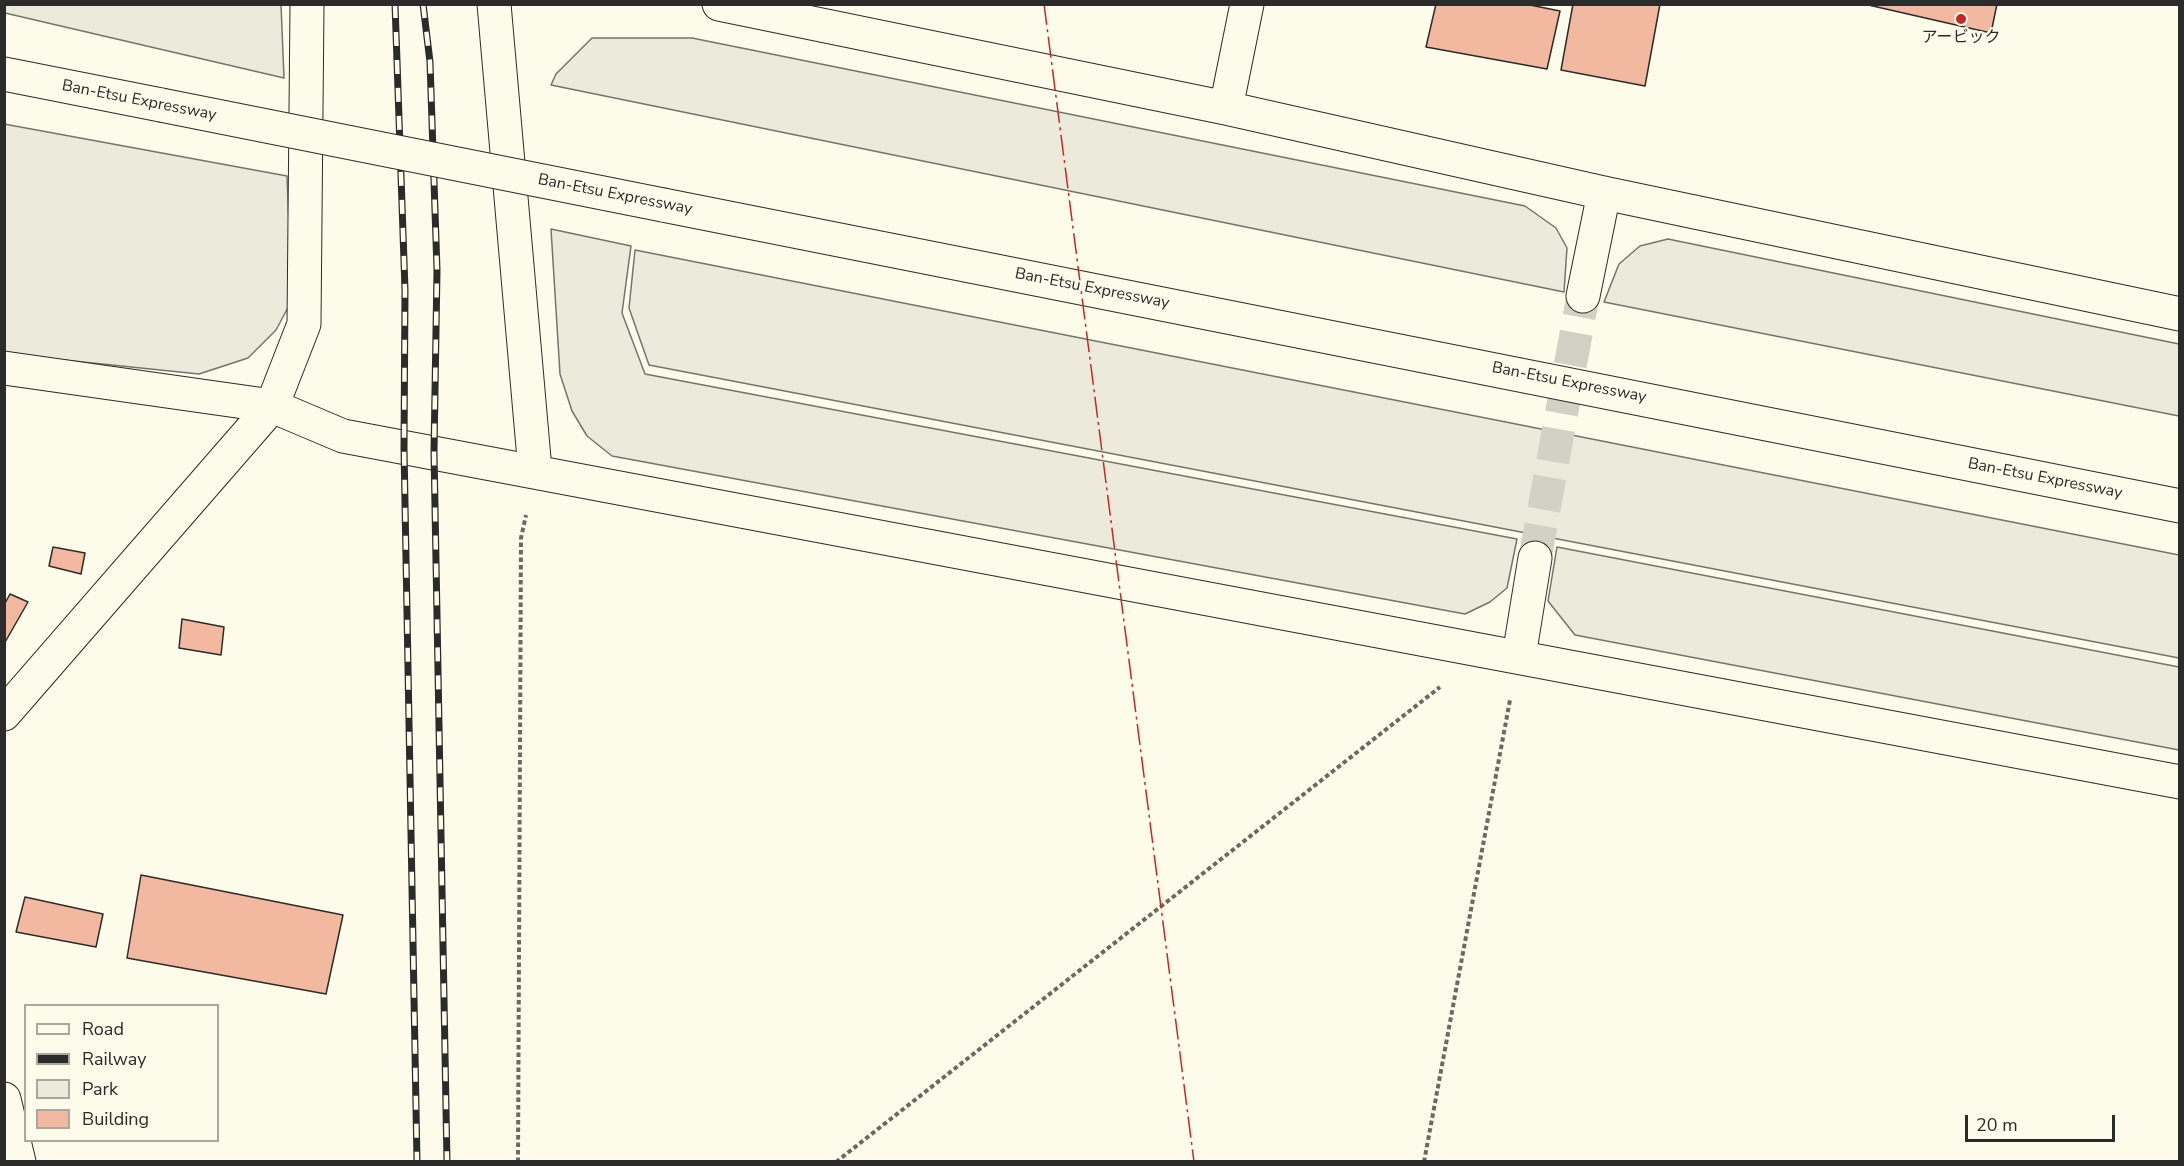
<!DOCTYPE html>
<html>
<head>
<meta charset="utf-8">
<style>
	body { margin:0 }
	#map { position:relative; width:2184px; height:1166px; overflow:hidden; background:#fdfbea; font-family:"Nunito Sans",sans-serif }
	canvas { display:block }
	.frame { position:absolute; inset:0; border:6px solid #2b2b2b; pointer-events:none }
	.legend { position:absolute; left:24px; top:1004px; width:195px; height:138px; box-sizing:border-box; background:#fdfbea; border:2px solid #a9a89e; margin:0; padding:8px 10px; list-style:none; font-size:18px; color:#2b2b2b }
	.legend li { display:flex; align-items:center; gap:12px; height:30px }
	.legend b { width:30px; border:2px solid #a9a89e }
	.scale { position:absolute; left:1965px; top:1115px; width:150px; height:27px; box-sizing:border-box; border:3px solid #2b2b2b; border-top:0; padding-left:8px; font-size:18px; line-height:21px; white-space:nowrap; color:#2b2b2b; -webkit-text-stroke:4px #fdfbea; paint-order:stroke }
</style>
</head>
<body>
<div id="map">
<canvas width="2184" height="1166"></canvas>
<div class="frame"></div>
<ul class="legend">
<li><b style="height:8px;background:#fdfbea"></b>Road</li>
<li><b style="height:8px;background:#2b2b2b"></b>Railway</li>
<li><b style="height:16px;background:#ecebdb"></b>Park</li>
<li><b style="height:16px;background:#f2b8a0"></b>Building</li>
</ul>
<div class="scale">20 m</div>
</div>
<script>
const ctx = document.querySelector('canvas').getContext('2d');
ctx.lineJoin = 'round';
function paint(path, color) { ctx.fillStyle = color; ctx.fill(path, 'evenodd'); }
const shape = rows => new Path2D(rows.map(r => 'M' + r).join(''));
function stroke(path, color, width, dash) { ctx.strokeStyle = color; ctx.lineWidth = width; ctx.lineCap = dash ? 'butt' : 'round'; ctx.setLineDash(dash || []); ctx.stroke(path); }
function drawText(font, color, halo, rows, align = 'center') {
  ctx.font = font + ' "Nunito Sans","Noto Sans JP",sans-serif'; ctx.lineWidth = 4.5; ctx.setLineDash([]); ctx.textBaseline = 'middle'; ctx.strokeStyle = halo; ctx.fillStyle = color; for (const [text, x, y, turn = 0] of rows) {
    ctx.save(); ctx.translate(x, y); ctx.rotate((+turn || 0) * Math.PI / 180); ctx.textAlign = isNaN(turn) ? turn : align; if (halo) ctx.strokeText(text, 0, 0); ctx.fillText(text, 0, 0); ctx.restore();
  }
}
const green = shape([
	[5,4,281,5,284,78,5,13,5,4],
	[592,38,692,38,1525,206,1556,228,1567,248,1564,292,551,85,556,74,592,38],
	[4,124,287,176,292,300,276,330,248,358,199,374,5,354,4,124],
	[551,229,631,246,622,313,645,374,1517,539,1507,588,1490,602,1465,614,612,456,587,436,572,411,560,374,551,229],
	[1668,239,2179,344,2179,416,1604,302,1619,264,1640,246,1668,239],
	[635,250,2179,555,2179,658,649,365,629,308,635,250],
	[1557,547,2179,667,2179,750,1575,635,1548,601,1557,547]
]);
const building = shape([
	[1436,4,1525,4,1560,11,1547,69,1426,47,1436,4],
	[1573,4,1660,4,1645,86,1561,70,1573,4],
	[1864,4,1997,4,1991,33,1864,4],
	[53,547,85,553,81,574,49,566,53,547],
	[10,594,28,602,4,644,4,605,10,594],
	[182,619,224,627,221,655,179,648,182,619],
	[141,875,343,915,326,994,127,958,141,875],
	[25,897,103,914,96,947,16,932,25,897]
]);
const minorTunnel = shape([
	[1535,558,1583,296]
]);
const path = shape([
	[518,1162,521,538,526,515],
	[836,1162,1440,687],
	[1424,1162,1510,700]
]);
const minor = shape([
	[494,4,535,470],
	[719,4,1226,108,1604,193,2180,314],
	[1226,108,1247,4],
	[1583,296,1604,193],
	[4,368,272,406,343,436,2180,782],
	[1519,656,1535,558],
	[4,714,272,406,304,324,307,4],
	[4,1099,19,1162]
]);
const highway = shape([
	[4,74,161,105],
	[663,205,2180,506]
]);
const rail = shape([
	[395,4,405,290,404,448,417,1162],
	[423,4,430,62,437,270,434,452,447,1162]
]);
const highwayBridge = shape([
	[161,105,663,205]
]);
const power = shape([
	[1044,4,1194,1162]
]);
const markers = [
	[1961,19,6,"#c62828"]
];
const poiNames = [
	["アービック",1961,38]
];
const streetNames = [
	["Ban-Etsu Expressway",139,101,11],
	["Ban-Etsu Expressway",615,195,11],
	["Ban-Etsu Expressway",1092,289,11],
	["Ban-Etsu Expressway",1569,383,11],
	["Ban-Etsu Expressway",2045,479,11]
];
paint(green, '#ecebdb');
stroke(green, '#74746e', 1.5);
paint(building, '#f2b8a0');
stroke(building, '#2b2b2b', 1.5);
stroke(minorTunnel, '#d3d1c4', 33, [33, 16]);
stroke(minor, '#2b2b2b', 35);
stroke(highway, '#2b2b2b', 35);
stroke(path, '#6a6964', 4, [4.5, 3]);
stroke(minor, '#fdfbea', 33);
stroke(highway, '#fdfbea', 33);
stroke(rail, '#2b2b2b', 7);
stroke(rail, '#fdfbea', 4.5, [14]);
stroke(highwayBridge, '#2b2b2b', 35, []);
stroke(highwayBridge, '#fdfbea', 33);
stroke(power, '#c62828', 1.5, [21, 4.5, 3, 4.5]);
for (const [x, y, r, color] of markers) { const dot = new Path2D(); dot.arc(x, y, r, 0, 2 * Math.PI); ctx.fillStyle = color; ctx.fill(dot); stroke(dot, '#fdfbea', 2); }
drawText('16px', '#2b2b2b', '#fdfbea', poiNames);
drawText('16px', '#2b2b2b', '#fdfbea', streetNames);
</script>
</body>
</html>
